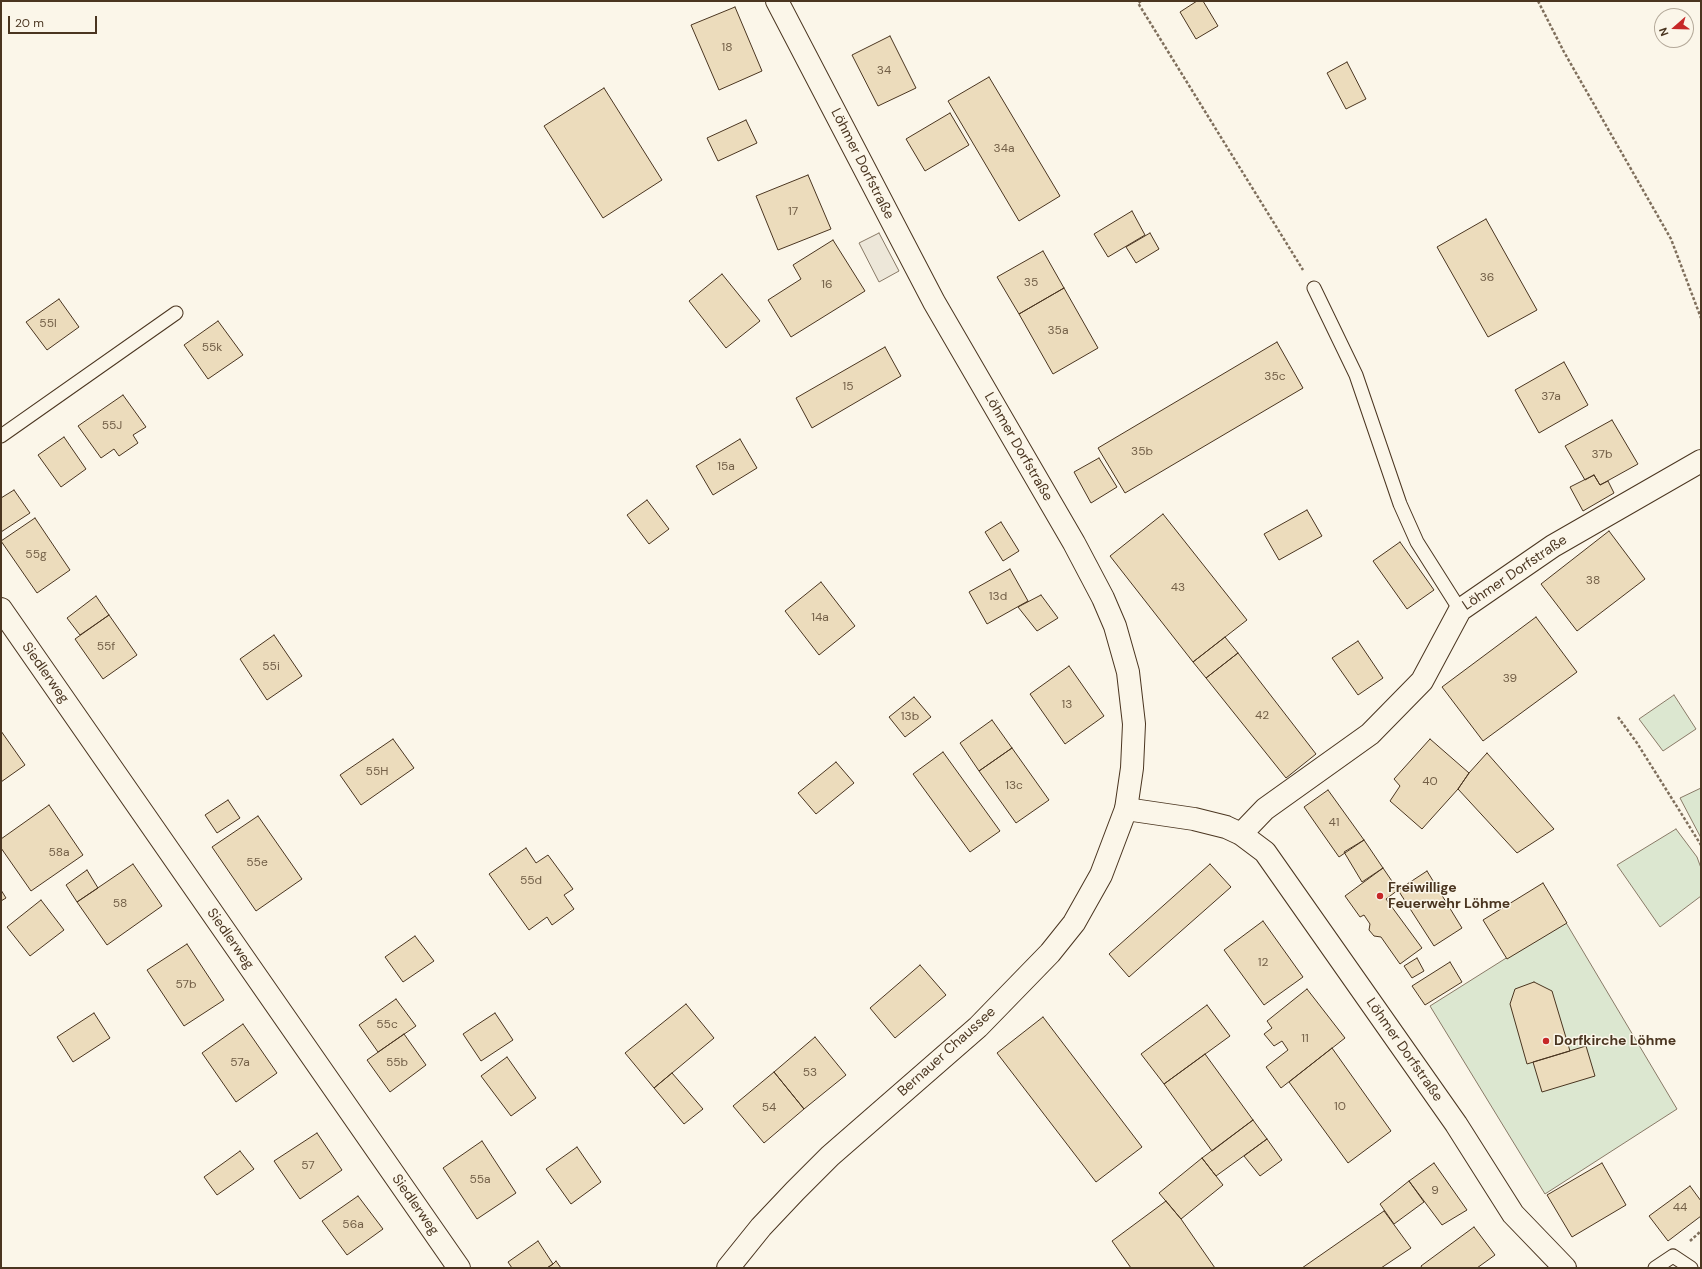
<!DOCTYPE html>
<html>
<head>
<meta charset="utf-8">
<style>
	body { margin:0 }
	#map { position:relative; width:1702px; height:1269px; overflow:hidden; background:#fbf6e9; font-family:"DM Sans",sans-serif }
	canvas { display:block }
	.frame { position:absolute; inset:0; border:2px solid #4a3520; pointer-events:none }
	.north { position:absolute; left:1654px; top:8px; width:40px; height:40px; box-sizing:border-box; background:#fbf6e9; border:1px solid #b4a999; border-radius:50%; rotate:250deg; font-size:11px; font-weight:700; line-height:16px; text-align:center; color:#4a3520 }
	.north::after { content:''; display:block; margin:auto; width:14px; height:18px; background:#c62828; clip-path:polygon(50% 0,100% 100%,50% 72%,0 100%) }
	.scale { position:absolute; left:8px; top:16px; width:89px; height:18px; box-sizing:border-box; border:2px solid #4a3520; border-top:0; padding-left:5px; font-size:12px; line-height:14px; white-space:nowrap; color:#4a3520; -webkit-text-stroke:3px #fbf6e9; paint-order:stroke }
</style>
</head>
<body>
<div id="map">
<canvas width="1702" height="1269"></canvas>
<div class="frame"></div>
<div class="north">N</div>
<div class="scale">20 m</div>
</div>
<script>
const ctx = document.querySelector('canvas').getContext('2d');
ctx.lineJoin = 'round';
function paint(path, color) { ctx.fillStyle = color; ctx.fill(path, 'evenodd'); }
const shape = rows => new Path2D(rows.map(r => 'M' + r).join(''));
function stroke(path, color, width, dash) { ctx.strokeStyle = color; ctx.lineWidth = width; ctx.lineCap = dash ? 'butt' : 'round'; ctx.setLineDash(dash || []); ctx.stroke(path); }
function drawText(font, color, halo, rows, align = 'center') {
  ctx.font = font + ' "DM Sans",sans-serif'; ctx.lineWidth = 3; ctx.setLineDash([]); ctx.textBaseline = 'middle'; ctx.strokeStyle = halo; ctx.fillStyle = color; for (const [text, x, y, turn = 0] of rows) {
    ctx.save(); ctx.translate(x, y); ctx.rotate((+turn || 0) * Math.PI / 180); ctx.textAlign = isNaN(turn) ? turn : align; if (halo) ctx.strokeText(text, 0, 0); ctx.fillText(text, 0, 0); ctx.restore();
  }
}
const green = shape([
	[1674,695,1696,729,1663,751,1639,719,1674,695],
	[1701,788,1701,838,1680,798,1701,788],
	[1676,829,1697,857,1701,868,1701,896,1660,927,1617,865,1676,829],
	[1565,921,1677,1109,1545,1194,1430,1006,1565,921]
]);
const parking = shape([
	[879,233,899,271,879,282,859,243,879,233]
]);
const building = shape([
	[1197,1,1203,1,1218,26,1196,39,1180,12,1197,1],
	[735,7,762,71,719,90,691,25,735,7],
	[890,36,916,88,878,106,852,55,890,36],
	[1347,62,1366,99,1346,109,1327,73,1347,62],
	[989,77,1060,196,1019,221,948,101,989,77],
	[604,88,662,180,603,218,544,126,604,88],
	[950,113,969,145,925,171,906,139,950,113],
	[746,120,757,143,718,161,707,138,746,120],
	[808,175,831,229,778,250,756,196,808,175],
	[1132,211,1145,235,1108,257,1094,234,1132,211],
	[1486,219,1537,310,1488,337,1437,247,1486,219],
	[1150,233,1159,249,1136,263,1126,247,1150,233],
	[833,240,865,291,791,337,768,300,801,279,793,265,833,240],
	[1043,251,1064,288,1019,314,997,277,1043,251],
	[722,274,760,321,726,348,689,301,722,274],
	[1064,288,1098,348,1053,374,1019,314,1064,288],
	[59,299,79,327,47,350,26,322,59,299],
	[218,321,243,355,208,379,184,345,218,321],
	[1277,342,1303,388,1125,493,1098,448,1277,342],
	[885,347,901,376,812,428,796,398,885,347],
	[1564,362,1588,405,1539,433,1515,390,1564,362],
	[123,395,146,427,133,435,138,443,119,456,114,449,101,458,78,426,123,395],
	[1612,420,1638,464,1600,485,1594,475,1585,480,1565,446,1612,420],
	[64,437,86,469,61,487,38,455,64,437],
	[740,439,757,468,713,495,696,466,740,439],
	[1099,458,1117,487,1091,503,1074,472,1099,458],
	[1594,475,1600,485,1608,481,1614,493,1583,511,1570,487,1594,475],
	[14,490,30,513,1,532,1,498,14,490],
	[647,500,669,529,649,544,627,515,647,500],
	[1307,510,1322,536,1279,560,1264,534,1307,510],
	[1163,514,1247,620,1193,662,1110,556,1163,514],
	[35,518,70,570,37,593,1,541,35,518],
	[1001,522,1019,551,1003,561,985,532,1001,522],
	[1609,531,1645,579,1577,631,1541,584,1609,531],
	[1400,542,1434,590,1407,609,1373,561,1400,542],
	[1010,569,1028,601,987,624,969,592,1010,569],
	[821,582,855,626,819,655,785,611,821,582],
	[1041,595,1058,618,1037,631,1018,607,1041,595],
	[96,596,109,615,80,635,67,618,96,596],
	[109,615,137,655,103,679,75,639,109,615],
	[1536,617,1577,672,1483,741,1442,687,1536,617],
	[274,635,302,676,267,700,240,659,274,635],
	[1225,637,1238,653,1206,678,1193,662,1225,637],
	[1358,641,1383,678,1358,695,1332,658,1358,641],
	[1238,653,1316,754,1286,778,1206,678,1238,653],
	[1069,666,1104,716,1065,744,1030,694,1069,666],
	[914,697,931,717,905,737,889,717,914,697],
	[992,720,1012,748,979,771,960,743,992,720],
	[1,731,25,765,1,782,1,731],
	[393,739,414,768,361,805,340,775,393,739],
	[1430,739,1469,773,1458,789,1422,829,1390,801,1400,786,1394,779,1430,739],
	[1012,748,1049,800,1016,823,979,771,1012,748],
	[943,752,1000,831,970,852,913,774,943,752],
	[1487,753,1554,829,1517,853,1458,789,1469,773,1487,753],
	[836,762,854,783,816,814,798,793,836,762],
	[1328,790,1364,840,1339,857,1304,807,1328,790],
	[228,800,240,818,217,833,205,815,228,800],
	[49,805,83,855,31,891,1,848,1,839,49,805],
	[258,816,302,879,256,911,212,847,258,816],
	[1364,840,1383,868,1362,882,1344,852,1364,840],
	[526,848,536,863,548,855,573,889,564,895,574,909,552,925,547,917,529,930,489,874,526,848],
	[133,864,162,906,107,945,77,902,133,864],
	[1210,864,1231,887,1129,977,1109,954,1210,864],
	[1383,868,1398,890,1386,899,1422,948,1400,964,1381,937,1374,936,1369,930,1370,924,1364,915,1360,917,1345,896,1383,868],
	[87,870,98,888,77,902,66,885,87,870],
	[1427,871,1462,928,1434,946,1398,890,1427,871],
	[1543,883,1567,923,1507,959,1483,920,1543,883],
	[1,890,6,898,1,901,1,890],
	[41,900,64,930,30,956,7,927,41,900],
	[1263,921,1303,977,1264,1005,1224,950,1263,921],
	[415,936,434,961,403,982,385,957,415,936],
	[187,944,224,1000,184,1026,147,970,187,944],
	[1417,958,1424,971,1412,978,1404,966,1417,958],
	[1450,962,1462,982,1425,1005,1412,986,1450,962],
	[920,965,946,995,895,1038,870,1008,920,965],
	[1534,982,1552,991,1570,1051,1527,1064,1510,1004,1515,989,1534,982],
	[1307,989,1345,1038,1281,1088,1266,1067,1288,1050,1282,1041,1274,1046,1264,1034,1272,1028,1267,1021,1307,989],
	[396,999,416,1026,378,1052,359,1025,396,999],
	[686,1004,714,1038,654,1088,625,1053,686,1004],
	[1207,1005,1230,1036,1164,1084,1141,1054,1207,1005],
	[94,1013,110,1038,73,1062,57,1037,94,1013],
	[495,1013,513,1040,481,1061,463,1034,495,1013],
	[1043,1017,1142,1147,1096,1182,997,1053,1043,1017],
	[243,1024,277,1073,236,1102,202,1053,243,1024],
	[404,1034,426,1065,390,1092,367,1060,404,1034],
	[815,1037,846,1075,804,1109,774,1072,815,1037],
	[1586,1046,1595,1076,1542,1092,1533,1062,1586,1046],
	[1332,1048,1391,1131,1348,1163,1289,1082,1332,1048],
	[1205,1054,1253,1120,1212,1151,1164,1084,1205,1054],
	[507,1057,536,1098,511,1116,481,1076,507,1057],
	[774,1072,804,1109,764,1143,733,1106,774,1072],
	[672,1073,703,1109,684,1124,654,1088,672,1073],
	[1253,1120,1267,1139,1216,1176,1202,1158,1253,1120],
	[317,1133,342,1170,300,1199,274,1161,317,1133],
	[1267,1139,1282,1160,1260,1176,1244,1156,1267,1139],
	[482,1141,516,1193,477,1219,443,1168,482,1141],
	[577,1147,601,1182,571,1204,546,1169,577,1147],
	[240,1151,254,1169,217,1195,204,1177,240,1151],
	[1202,1158,1223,1185,1181,1219,1159,1193,1202,1158],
	[1434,1163,1467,1210,1442,1225,1409,1181,1434,1163],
	[1602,1163,1626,1205,1572,1237,1547,1195,1602,1163],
	[1409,1181,1424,1202,1394,1224,1380,1204,1409,1181],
	[1690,1186,1701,1201,1701,1216,1668,1241,1649,1216,1690,1186],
	[358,1196,383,1229,347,1255,322,1221,358,1196],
	[1166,1201,1181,1219,1215,1268,1131,1268,1112,1241,1166,1201],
	[1384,1211,1411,1248,1381,1268,1302,1268,1384,1211],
	[1474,1227,1495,1255,1477,1268,1422,1268,1421,1266,1474,1227],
	[538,1241,553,1264,547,1268,512,1268,508,1262,538,1241],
	[556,1261,561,1268,547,1268,553,1264,556,1261]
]);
const path = shape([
	[1141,1,1138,3,1303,270],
	[1538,1,1564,52,1671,239,1701,318],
	[1618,717,1637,743,1701,845],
	[1690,1241,1701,1231]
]);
const lane = shape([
	[1314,288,1356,375,1400,504,1417,542,1460,610],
	[1,436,176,313],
	[1655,1268,1673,1256,1691,1268]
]);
const street = shape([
	[1,609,459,1268],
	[1126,809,1194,819,1226,827,1241,834,1265,852,1456,1124,1513,1214,1565,1268],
	[1241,834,1265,809,1370,734,1422,681,1460,610,1553,546,1701,461]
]);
const secondary = shape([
	[728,1268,761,1227,795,1191,830,1156,978,1027,1050,953,1074,923,1101,875,1126,809,1132,768,1134,724,1128,672,1115,626,1103,598,1074,543,934,302,777,1]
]);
const markers = [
	[1380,896,4,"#c62828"],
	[1546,1041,4,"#c62828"]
];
const numberNames = [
	["18",727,48],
	["34",884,71],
	["34a",1004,149],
	["17",793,212],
	["36",1487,278],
	["35",1031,283],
	["16",827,285],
	["55l",48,324],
	["35a",1058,331],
	["55k",212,348],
	["35c",1275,377],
	["15",848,387],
	["37a",1551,397],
	["55J",112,426],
	["35b",1142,452],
	["37b",1602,455],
	["15a",726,467],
	["55g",36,555],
	["38",1593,581],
	["43",1178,588],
	["13d",998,597],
	["14a",820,618],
	["55f",106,647],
	["55i",271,667],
	["39",1510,679],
	["13",1067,705],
	["42",1262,716],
	["13b",910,717],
	["55H",377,772],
	["40",1430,782],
	["13c",1014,786],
	["41",1334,823],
	["58a",59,853],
	["55e",257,863],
	["55d",531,881],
	["58",120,904],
	["12",1263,963],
	["57b",186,985],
	["55c",387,1025],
	["11",1305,1039],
	["57a",240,1063],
	["55b",397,1063],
	["53",810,1073],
	["10",1340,1107],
	["54",769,1108],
	["57",308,1166],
	["55a",480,1180],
	["9",1435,1191],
	["44",1680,1208],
	["56a",353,1225]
];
const streetNames = [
	["Löhmer Dorfstraße",862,164,63],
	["Löhmer Dorfstraße",1018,447,60],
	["Löhmer Dorfstraße",1515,573,-34],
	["Siedlerweg",45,673,55],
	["Siedlerweg",230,939,55],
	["Löhmer Dorfstraße",1404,1050,55],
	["Bernauer Chaussee",947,1052,-42],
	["Siedlerweg",415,1205,55]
];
const poiNames = [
	["Freiwillige",1388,888],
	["Feuerwehr Löhme",1388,904],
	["Dorfkirche Löhme",1554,1041]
];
paint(green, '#dce7d0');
stroke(green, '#887966', 1);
paint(parking, '#ede7d9');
stroke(parking, '#887966', 1);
paint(building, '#ecdcbc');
stroke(building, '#4a3520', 1);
stroke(lane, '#4a3520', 15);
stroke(street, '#4a3520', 24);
stroke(secondary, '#4a3520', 24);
stroke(path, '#7f6f5c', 2.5, [3, 2]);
stroke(lane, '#fbf6e9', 13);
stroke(street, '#fbf6e9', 22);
stroke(secondary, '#fbf6e9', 22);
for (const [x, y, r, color] of markers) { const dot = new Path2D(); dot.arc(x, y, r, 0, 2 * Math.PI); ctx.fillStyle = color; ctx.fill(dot); stroke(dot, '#fbf6e9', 1.5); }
drawText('12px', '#725f47', null, numberNames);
drawText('14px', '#4a3520', '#fbf6e9', streetNames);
drawText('bold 14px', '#4a3520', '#fbf6e9', poiNames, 'left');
</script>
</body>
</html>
